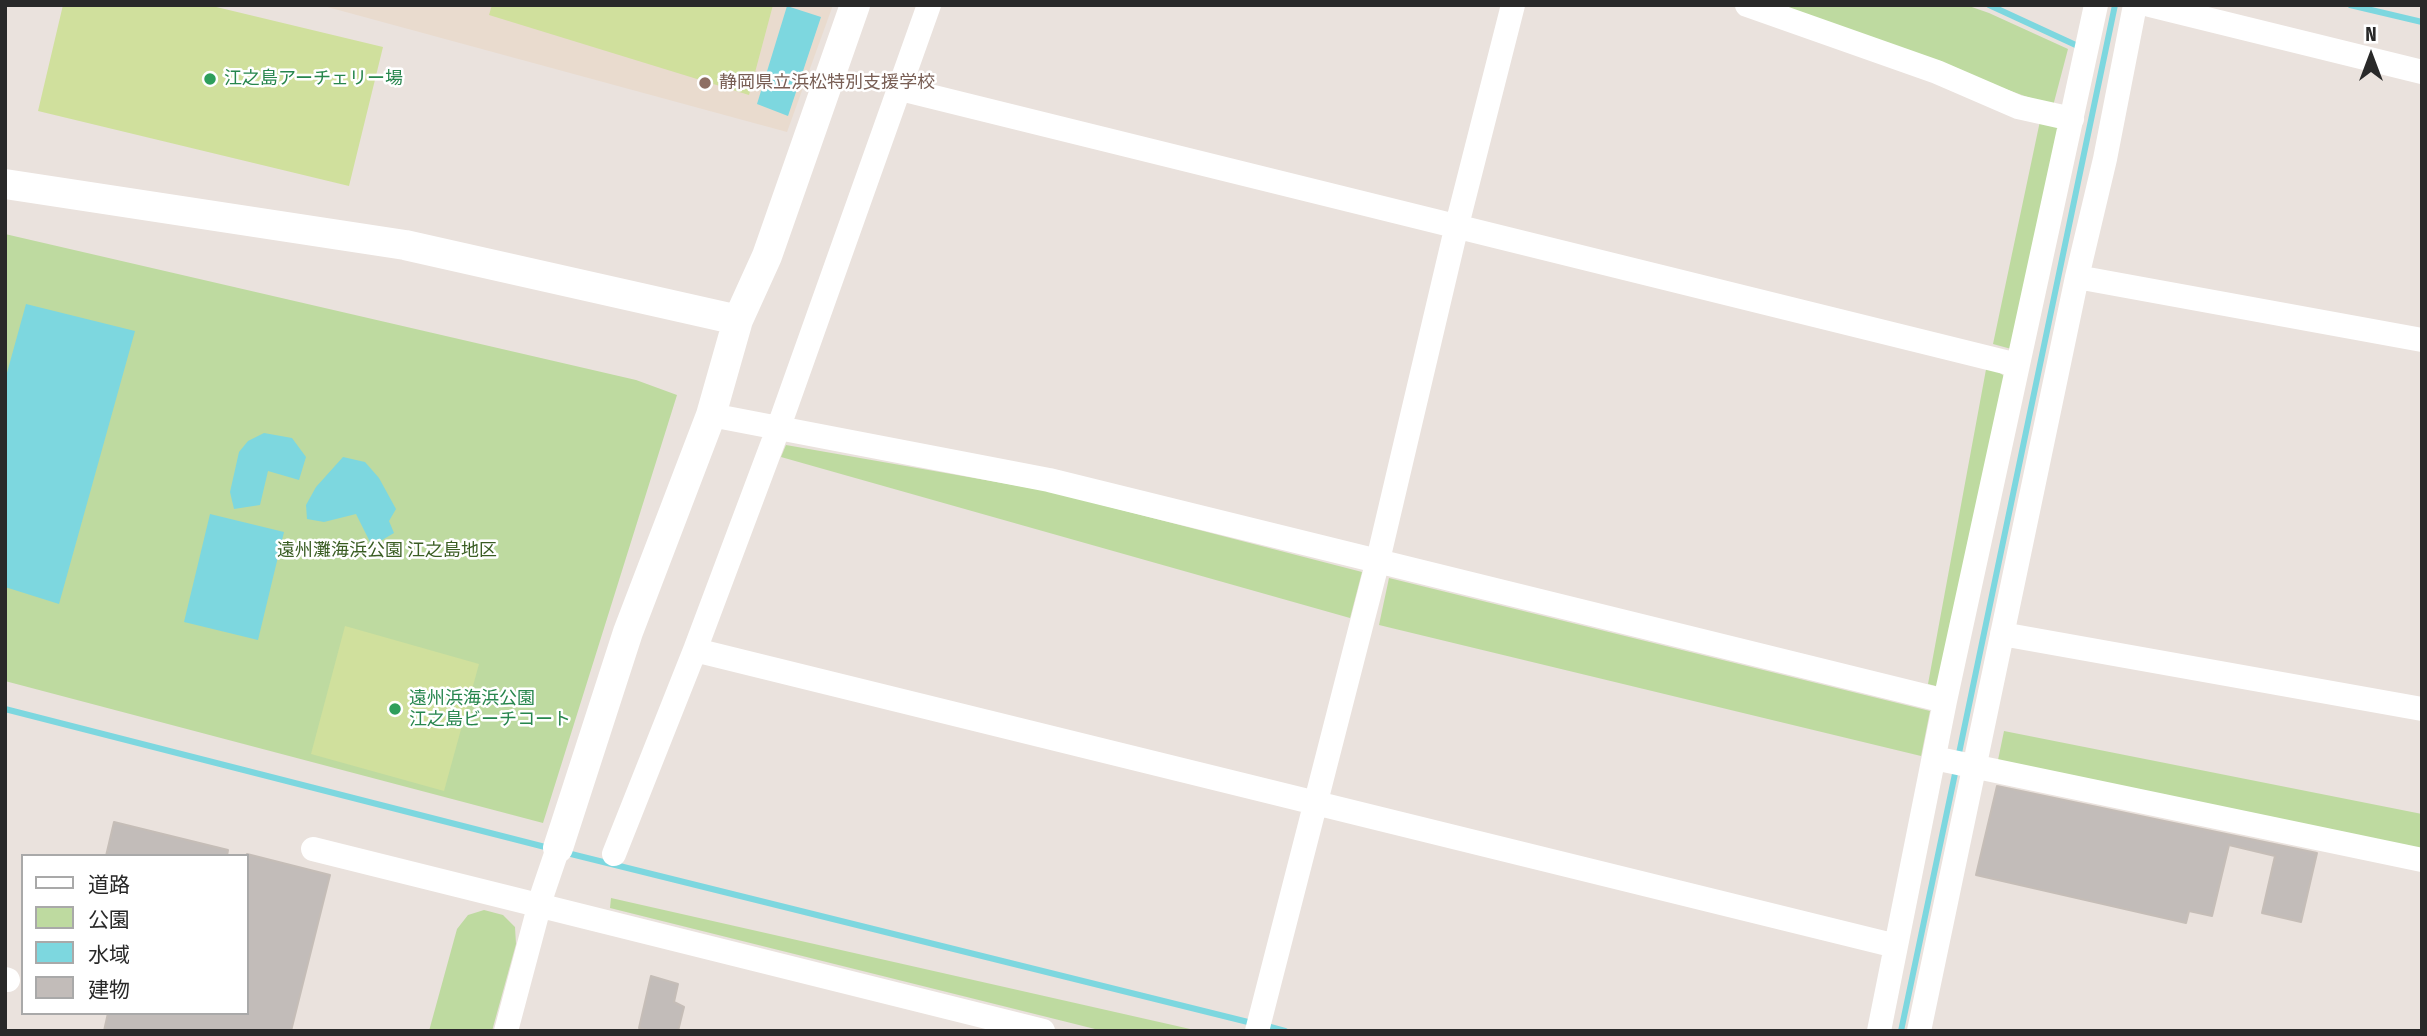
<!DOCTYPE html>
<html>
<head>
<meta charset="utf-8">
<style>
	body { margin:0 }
	#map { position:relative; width:2427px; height:1036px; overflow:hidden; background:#eae2dd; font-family:"Fira Sans Condensed","Noto Sans JP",sans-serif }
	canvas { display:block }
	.frame { position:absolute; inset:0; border:7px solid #292929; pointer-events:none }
	.legend { position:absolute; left:21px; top:854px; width:228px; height:161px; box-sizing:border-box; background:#fff; border:2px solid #a9a9a9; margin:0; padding:9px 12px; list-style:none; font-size:21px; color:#292929 }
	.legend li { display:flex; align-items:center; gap:14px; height:35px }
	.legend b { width:35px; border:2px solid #a9a9a9 }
	.north { position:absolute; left:2336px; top:21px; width:70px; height:70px; -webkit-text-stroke:5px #fff; paint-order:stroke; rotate:0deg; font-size:19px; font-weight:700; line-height:28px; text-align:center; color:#292929 }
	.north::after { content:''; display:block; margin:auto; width:24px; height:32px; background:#292929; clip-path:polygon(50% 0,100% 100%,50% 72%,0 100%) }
</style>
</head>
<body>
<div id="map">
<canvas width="2427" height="1036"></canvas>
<div class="frame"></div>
<ul class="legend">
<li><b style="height:9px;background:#fff"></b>道路</li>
<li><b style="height:19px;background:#bedaa0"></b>公園</li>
<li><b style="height:19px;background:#7dd7df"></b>水域</li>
<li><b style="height:19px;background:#c2bcb9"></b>建物</li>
</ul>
<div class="north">N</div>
</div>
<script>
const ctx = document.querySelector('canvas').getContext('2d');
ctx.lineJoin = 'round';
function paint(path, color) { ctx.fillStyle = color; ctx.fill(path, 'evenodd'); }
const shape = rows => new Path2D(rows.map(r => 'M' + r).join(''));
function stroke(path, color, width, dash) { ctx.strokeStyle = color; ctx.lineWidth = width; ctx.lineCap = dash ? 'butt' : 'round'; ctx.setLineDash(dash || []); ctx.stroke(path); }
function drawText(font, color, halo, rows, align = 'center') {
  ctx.font = font + ' "Fira Sans Condensed","Noto Sans JP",sans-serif'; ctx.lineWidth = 5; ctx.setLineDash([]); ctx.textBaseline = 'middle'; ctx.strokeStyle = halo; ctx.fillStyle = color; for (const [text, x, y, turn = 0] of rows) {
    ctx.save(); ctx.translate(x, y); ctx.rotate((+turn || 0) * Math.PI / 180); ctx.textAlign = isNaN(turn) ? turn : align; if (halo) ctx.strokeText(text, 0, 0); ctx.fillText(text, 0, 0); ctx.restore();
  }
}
const education = shape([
	[320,5,833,5,787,132]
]);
const green = shape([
	[1768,5,1966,5,1989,13,2068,49,2053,106],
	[2040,121,2063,127,2015,350,1993,344],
	[5,234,636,380,677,395,543,823,5,681],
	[1987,364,2007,378,1940,687,1928,684],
	[786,445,1048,491,1362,572,1350,618,781,457],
	[1389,578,1930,711,1921,756,1379,625],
	[2004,731,2422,814,2422,851,1998,760],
	[611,898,1199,1031,1103,1031,610,908],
	[484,910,503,915,515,927,516,944,492,1031,429,1031,457,929,468,915]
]);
const pitch = shape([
	[63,5,208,5,383,47,349,186,38,111],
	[492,5,773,5,749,95,489,15],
	[345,626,479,664,444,791,311,754]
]);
const water = shape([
	[787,6,821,17,788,116,757,104],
	[26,304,135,331,59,604,5,587,5,380],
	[264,433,292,438,306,457,299,480,268,471,260,505,234,509,230,492,239,452,248,441],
	[343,457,365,462,379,478,396,509,389,521,394,533,372,546,356,514,324,522,307,519,306,505,316,487],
	[210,514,284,532,258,640,184,622]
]);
const stream = shape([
	[1989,5,2080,47],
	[2350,5,2422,22],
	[5,709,549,848],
	[1958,758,2115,5],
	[563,852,1252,1023],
	[1263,1025,1285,1031],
	[1901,1031,1956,769]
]);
const building = shape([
	[1997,786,2317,853,2301,922,2262,913,2275,856,2229,845,2212,916,2189,911,2186,923,1976,875,1997,786],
	[114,822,228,850,227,856,106,856,114,822],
	[247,854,330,875,291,1031,104,1031,108,1013,247,1013,247,854],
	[651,976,678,984,674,1002,684,1007,678,1031,652,1031,639,1028,651,976]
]);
const minor = shape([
	[1747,5,1937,72,2018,107,2072,119],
	[2150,5,2422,72],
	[901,89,2017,365],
	[2077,277,2422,340],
	[711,415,1049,480,1945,701],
	[2002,634,2422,709],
	[695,650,1896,946],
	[1934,758,2422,860],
	[313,849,1043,1031],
	[614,854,695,650,778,429,929,5],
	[5,979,8,980],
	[506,1031,543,892,558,848],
	[1257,1031,1378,560,1457,225,1513,5],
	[1879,1031,1945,701,2096,5],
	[1919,1031,2077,277,2105,159,2135,5]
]);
const tertiary = shape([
	[5,184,405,245,738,320],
	[558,848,628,632,711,415,738,320,767,256,855,5]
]);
const markers = [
	[210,79,7,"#2e9e5b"],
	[705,83,7,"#8d6e63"],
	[395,709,7,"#2e9e5b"]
];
const leisureNames = [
	["江之島アーチェリー場",224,79],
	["遠州浜海浜公園",409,699],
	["江之島ビーチコート",409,720]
];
const educationNames = [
	["静岡県立浜松特別支援学校",719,83]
];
const parkNames = [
	["遠州灘海浜公園 江之島地区",387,551]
];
paint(education, '#e9dbce');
paint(green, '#bedaa0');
paint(pitch, '#d0e09d');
paint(water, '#7dd7df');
stroke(stream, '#7dd7df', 6);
paint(building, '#c2bcb9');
stroke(building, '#c5bdb7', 2);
stroke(minor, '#fff', 24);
stroke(tertiary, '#fff', 30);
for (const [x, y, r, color] of markers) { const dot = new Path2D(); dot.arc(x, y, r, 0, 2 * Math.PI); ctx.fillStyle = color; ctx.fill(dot); stroke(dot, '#fff', 2.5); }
drawText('18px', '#27864d', '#fff', leisureNames, 'left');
drawText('18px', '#785e54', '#fff', educationNames, 'left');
drawText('18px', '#3a5d23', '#fff', parkNames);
</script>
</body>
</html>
